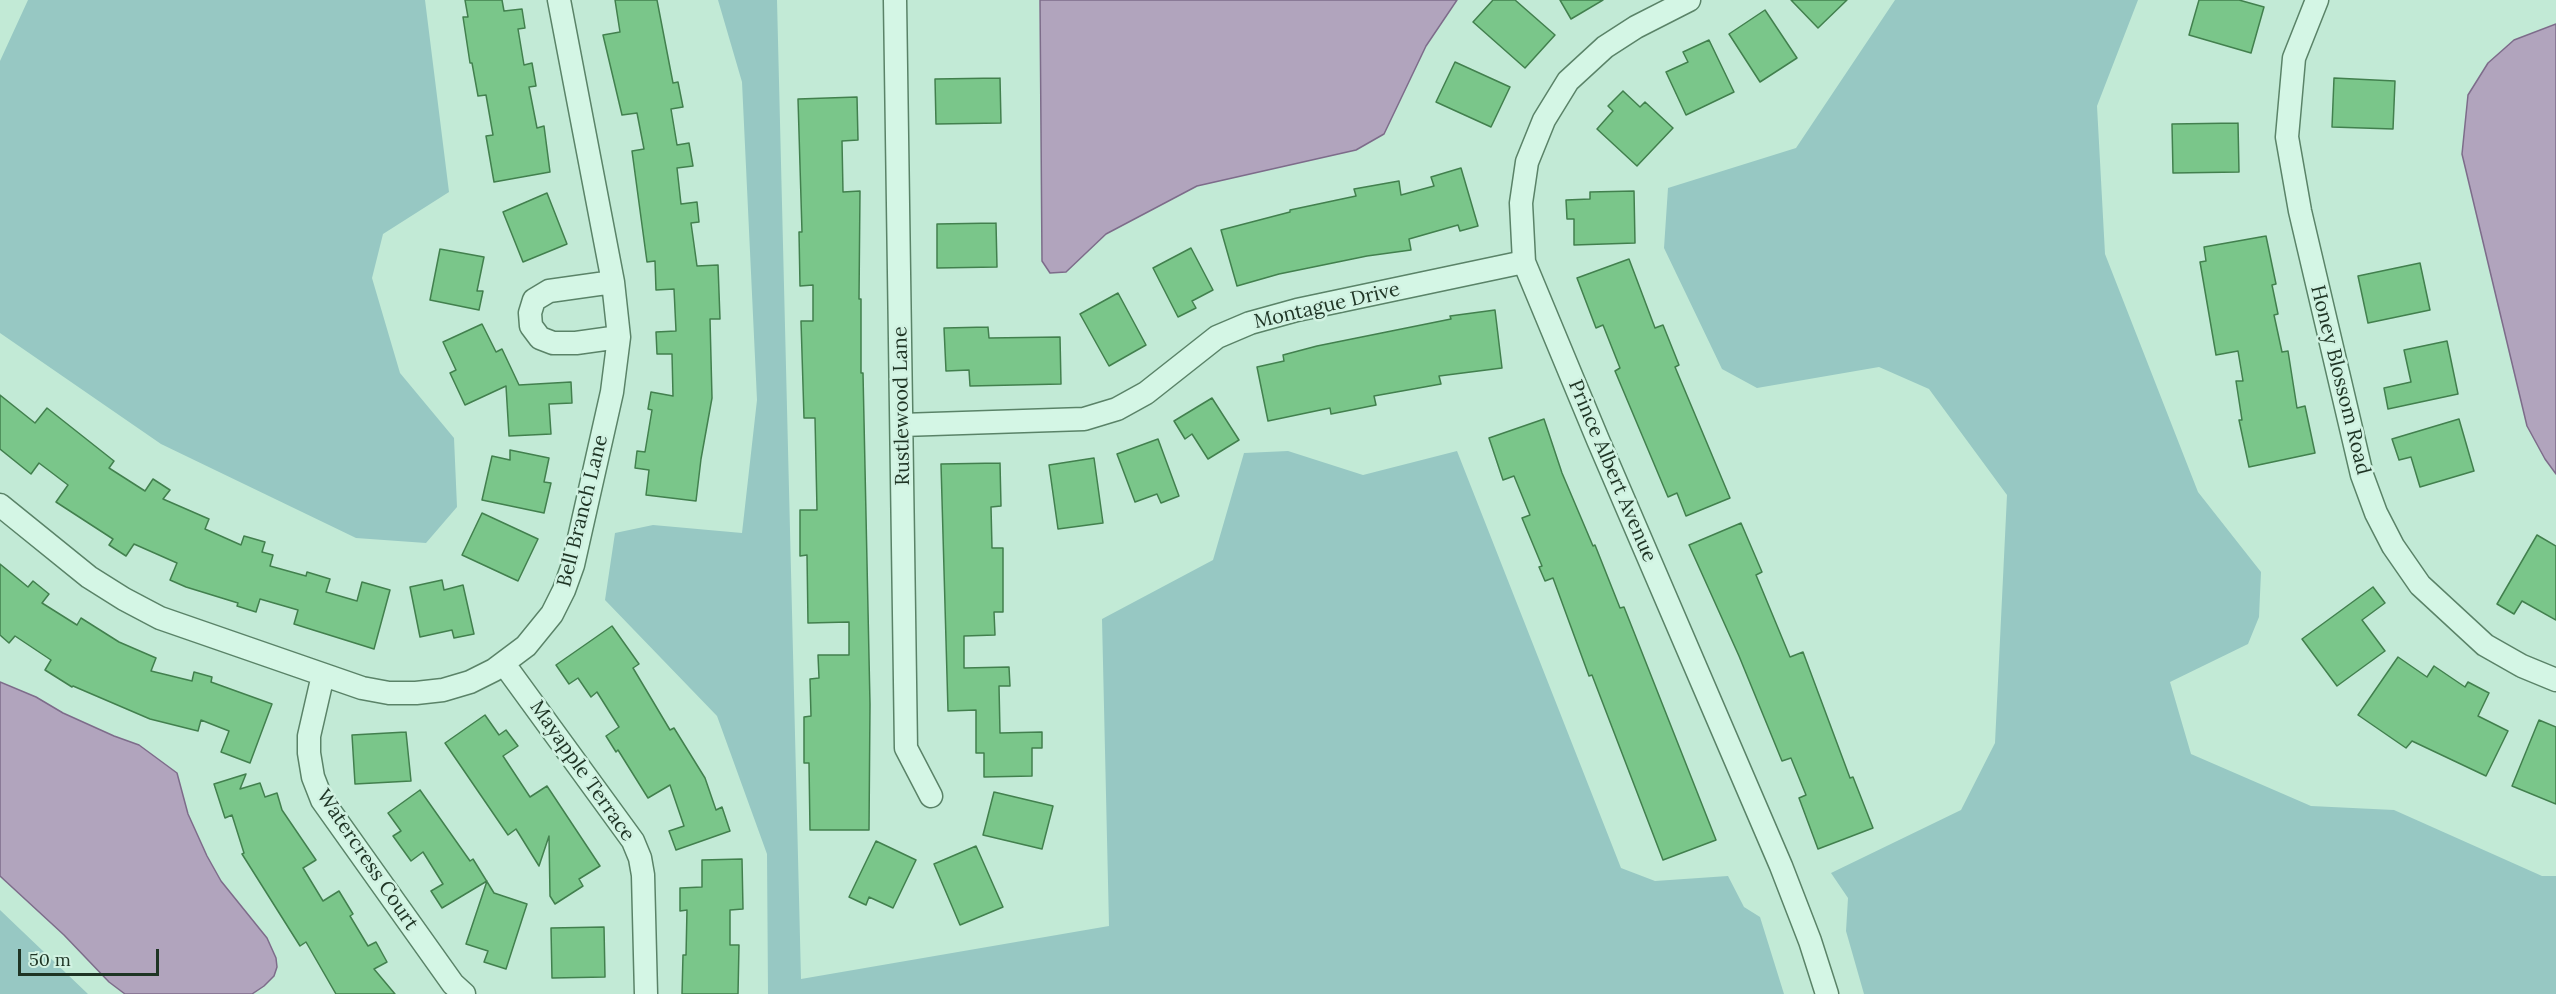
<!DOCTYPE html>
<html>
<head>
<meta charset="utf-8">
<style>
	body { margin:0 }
	#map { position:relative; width:2556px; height:994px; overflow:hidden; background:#c2ead6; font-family:Lora,serif }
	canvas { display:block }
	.scale { position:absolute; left:18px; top:949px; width:141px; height:27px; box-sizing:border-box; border:3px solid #1e3424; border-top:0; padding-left:8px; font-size:18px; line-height:21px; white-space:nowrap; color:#1e3424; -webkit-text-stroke:4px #d1f2e2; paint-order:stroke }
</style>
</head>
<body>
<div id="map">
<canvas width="2556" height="994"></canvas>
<div class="scale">50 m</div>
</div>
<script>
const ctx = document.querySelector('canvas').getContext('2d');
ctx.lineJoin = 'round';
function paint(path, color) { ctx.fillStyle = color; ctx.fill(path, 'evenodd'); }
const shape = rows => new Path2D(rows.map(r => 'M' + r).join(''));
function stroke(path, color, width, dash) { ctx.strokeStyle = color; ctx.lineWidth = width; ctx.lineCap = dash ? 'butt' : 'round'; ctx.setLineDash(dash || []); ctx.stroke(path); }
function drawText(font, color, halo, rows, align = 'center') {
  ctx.font = font + ' Lora,serif'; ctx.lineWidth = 5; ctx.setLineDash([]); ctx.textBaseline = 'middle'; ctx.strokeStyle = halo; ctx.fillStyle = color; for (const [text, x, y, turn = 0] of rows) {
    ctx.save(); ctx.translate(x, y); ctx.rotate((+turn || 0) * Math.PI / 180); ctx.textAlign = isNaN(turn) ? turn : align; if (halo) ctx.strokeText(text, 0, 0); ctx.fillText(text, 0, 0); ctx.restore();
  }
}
const green = shape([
	[28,0,425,0,449,192,383,234,372,278,400,373,454,438,457,507,426,543,356,538,161,444,0,333,0,61],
	[718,0,777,0,801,979,1109,926,1102,619,1213,560,1244,453,1288,451,1363,475,1457,451,1621,868,1655,881,1728,876,1744,907,1760,917,1784,994,768,994,767,854,717,716,605,600,615,533,653,525,742,533,757,400,742,82],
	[1895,0,2138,0,2097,106,2105,254,2198,492,2261,572,2259,617,2248,644,2170,682,2191,754,2311,806,2394,810,2542,876,2556,876,2556,994,1864,994,1846,931,1848,898,1831,873,1961,810,1995,743,2007,495,1929,389,1879,367,1757,388,1722,369,1664,248,1668,188,1796,148],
	[0,910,88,994,0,994]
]);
const water = shape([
	[1040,0,1457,0,1426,46,1384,134,1356,150,1197,186,1106,234,1066,272,1050,273,1042,261,1040,0],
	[2556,24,2556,474,2545,459,2527,426,2462,154,2468,95,2488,63,2514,40,2556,24],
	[0,682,36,697,63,713,114,736,139,745,177,773,188,814,207,856,221,881,267,938,276,958,277,967,274,976,264,986,252,994,125,994,109,982,64,935,0,876,0,682]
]);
const building = shape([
	[465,0,502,0,504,11,522,9,525,28,518,29,524,65,532,63,536,86,529,87,537,128,544,126,550,172,494,182,486,136,493,135,486,95,478,96,472,63,470,63,463,17,468,17,465,0],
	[615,0,657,0,673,83,678,82,683,107,671,109,677,145,689,143,693,166,677,168,681,204,697,202,699,222,691,223,697,266,718,265,720,319,710,319,712,398,701,459,696,501,646,495,649,470,635,468,637,451,645,452,652,410,648,409,651,392,673,396,672,354,657,354,656,332,676,331,674,289,656,290,655,261,647,262,632,151,644,149,637,113,622,115,603,35,620,32,615,0],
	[1493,0,1515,0,1555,35,1525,68,1473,22,1493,0],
	[1560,0,1603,0,1571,19,1560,0],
	[1791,0,1847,0,1818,28,1791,0],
	[2199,0,2239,0,2264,7,2251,53,2189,35,2199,0],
	[1765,10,1797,58,1760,82,1729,34,1765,10],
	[1709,40,1734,92,1686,115,1666,72,1688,62,1683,52,1709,40],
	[1455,62,1510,87,1491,127,1436,102,1455,62],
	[1000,78,1001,123,936,124,935,79,1000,78],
	[2334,78,2395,81,2393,129,2332,127,2334,78],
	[1623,91,1640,107,1645,102,1673,128,1637,166,1597,129,1613,111,1608,106,1623,91],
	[857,97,858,140,842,141,843,192,860,191,859,299,861,299,861,373,863,373,870,704,869,830,810,830,809,763,804,763,804,717,811,716,810,679,819,678,818,655,849,655,849,622,808,623,807,555,800,556,800,510,817,510,815,418,804,418,801,321,813,321,813,285,800,286,799,232,802,232,798,99,857,97],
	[2238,123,2239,172,2173,173,2172,124,2238,123],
	[1461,168,1478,226,1460,231,1458,225,1409,239,1411,250,1367,256,1279,274,1237,286,1221,230,1290,212,1290,210,1356,196,1354,189,1399,181,1401,195,1434,186,1431,177,1461,168],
	[1634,191,1635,243,1574,245,1574,219,1567,219,1566,200,1590,199,1590,192,1634,191],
	[547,193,567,244,523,262,503,212,547,193],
	[996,223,997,267,937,268,937,224,996,223],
	[2266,236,2276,284,2272,285,2278,314,2274,315,2282,352,2288,351,2297,408,2305,406,2315,453,2249,467,2239,420,2242,420,2236,381,2243,381,2238,351,2216,355,2200,262,2206,261,2204,247,2266,236],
	[1191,248,1213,290,1192,301,1196,308,1178,317,1153,268,1191,248],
	[440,249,484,257,477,291,483,291,479,310,430,300,440,249],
	[1629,259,1655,328,1663,325,1679,365,1675,367,1730,498,1686,516,1677,493,1668,497,1615,371,1620,368,1603,325,1596,328,1577,278,1629,259],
	[2420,263,2430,310,2368,323,2358,276,2420,263],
	[1118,293,1146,345,1109,366,1080,314,1118,293],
	[1495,310,1502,368,1439,376,1441,384,1374,396,1376,405,1331,414,1330,408,1268,421,1257,367,1284,361,1283,355,1317,346,1451,319,1450,316,1495,310],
	[482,324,496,352,502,349,519,385,571,382,572,403,549,404,551,434,509,436,506,386,465,405,450,373,456,370,443,342,482,324],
	[988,327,989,338,1060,337,1061,384,970,386,969,370,946,371,944,328,988,327],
	[2447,341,2458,394,2388,409,2384,388,2411,382,2404,350,2447,341],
	[0,395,35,423,47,408,114,461,109,468,145,491,153,479,170,490,163,499,209,519,205,529,241,545,244,536,265,542,262,552,273,555,270,566,306,576,307,572,330,579,326,592,357,601,362,582,390,590,374,649,294,624,298,610,260,599,256,612,237,606,238,603,186,587,170,580,177,563,134,544,126,556,109,545,113,539,56,502,68,485,39,463,31,474,0,449,0,395],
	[1212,398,1239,440,1208,459,1192,434,1185,439,1174,421,1212,398],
	[1544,419,1562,473,1593,546,1595,545,1620,608,1624,607,1716,840,1663,860,1592,675,1589,676,1553,578,1545,581,1539,567,1542,566,1522,518,1530,515,1514,476,1503,480,1489,438,1544,419],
	[2459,419,2474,471,2420,487,2411,457,2399,460,2392,439,2459,419],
	[1158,439,1179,496,1161,503,1157,494,1135,502,1117,454,1158,439],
	[510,450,549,458,544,482,551,483,544,513,482,500,492,456,510,460,510,450],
	[1094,458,1103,523,1058,529,1049,465,1094,458],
	[1000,463,1001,506,991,507,992,548,1003,548,1003,612,994,612,995,635,964,636,964,668,1009,667,1010,686,999,686,1000,733,1042,732,1042,748,1032,748,1032,776,984,777,984,753,976,753,976,710,948,711,941,464,1000,463],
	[482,513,538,539,518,581,462,555,482,513],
	[1741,523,1762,572,1756,575,1790,657,1803,652,1850,778,1853,777,1873,828,1818,849,1799,798,1806,795,1791,758,1782,761,1739,656,1689,545,1741,523],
	[2537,535,2556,546,2556,620,2522,601,2514,614,2497,604,2537,535],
	[0,564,28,587,33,581,49,594,42,603,77,625,81,618,119,642,156,658,151,671,192,681,194,672,212,677,211,682,272,704,250,763,221,752,229,731,201,720,198,731,150,719,73,686,72,687,45,670,51,660,15,636,9,643,0,635,0,564],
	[442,580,444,590,463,585,474,634,454,638,452,630,420,637,410,587,442,580],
	[2373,587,2385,603,2362,620,2385,651,2337,686,2302,639,2373,587],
	[612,626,639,664,633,668,670,730,674,728,705,778,716,810,722,807,730,831,676,850,669,831,684,826,670,785,648,798,618,750,616,752,606,736,619,727,597,692,591,697,578,678,569,684,556,665,612,626],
	[2398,657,2427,677,2434,666,2465,687,2468,682,2489,693,2478,716,2508,731,2486,776,2412,741,2406,748,2358,715,2398,657],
	[485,715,499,735,506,730,518,746,503,756,530,797,547,786,600,866,579,879,583,886,555,904,550,896,549,836,539,866,516,829,508,835,445,743,485,715],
	[2539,720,2556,727,2556,804,2512,786,2539,720],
	[406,732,411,781,355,784,352,735,406,732],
	[246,774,240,789,260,783,265,797,277,793,282,810,316,860,303,868,323,901,339,891,353,914,350,916,368,946,376,942,387,962,374,969,395,994,336,994,306,942,300,946,242,854,244,853,232,815,225,818,214,784,246,774],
	[420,790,470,861,473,859,494,893,527,904,506,969,484,962,488,951,466,944,487,881,442,908,431,891,443,884,423,852,411,861,393,836,401,831,388,813,420,790],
	[994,792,1053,806,1042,849,983,835,994,792],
	[876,841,916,860,893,908,869,897,866,905,849,897,876,841],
	[976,846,1003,907,960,925,934,864,976,846],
	[742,859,743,909,730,910,730,945,739,945,738,994,682,994,683,955,686,955,687,910,680,911,680,888,702,887,702,860,742,859],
	[604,927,605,977,552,978,551,928,604,927]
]);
const minor = shape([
	[895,0,906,748,931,796],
	[1689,0,1636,27,1605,47,1568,81,1544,120,1527,162,1521,203,1524,262,1598,440,1781,866,1810,941,1827,994],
	[2317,0,2294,58,2287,137,2300,211,2362,475,2376,513,2393,546,2420,585,2485,645,2522,666,2556,680],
	[613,282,549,291,534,300,530,313,531,326,540,338,553,343,576,343,619,337],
	[902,425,1084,419,1117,409,1146,393,1217,337,1250,323,1297,310,1524,262],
	[0,505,89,577,124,599,160,618,362,688,389,693,416,693,443,690,470,682,494,670,526,646,552,614,564,590,573,565,612,392,619,337,613,282,559,0],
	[504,664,633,841,640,858,643,875,646,994],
	[323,675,309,736,309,753,313,777,322,800,453,984,464,994]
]);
const streetNames = [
	["Montague Drive",1327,306,-13],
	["Honey Blossom Road",2340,380,76],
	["Rustlewood Lane",902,406,-91],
	["Prince Albert Avenue",1612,471,67],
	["Bell Branch Lane",583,511,-76],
	["Mayapple Terrace",582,771,55],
	["Watercress Court",367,860,56]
];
paint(green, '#97c8c3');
paint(water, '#b1a4bd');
stroke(water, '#7d6c8a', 1.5);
paint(building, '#7ac68a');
stroke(building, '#42804e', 1.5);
stroke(minor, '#5a8368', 25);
stroke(minor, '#d4f6e5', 22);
drawText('20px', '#1e3424', '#d1f2e2', streetNames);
</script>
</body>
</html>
